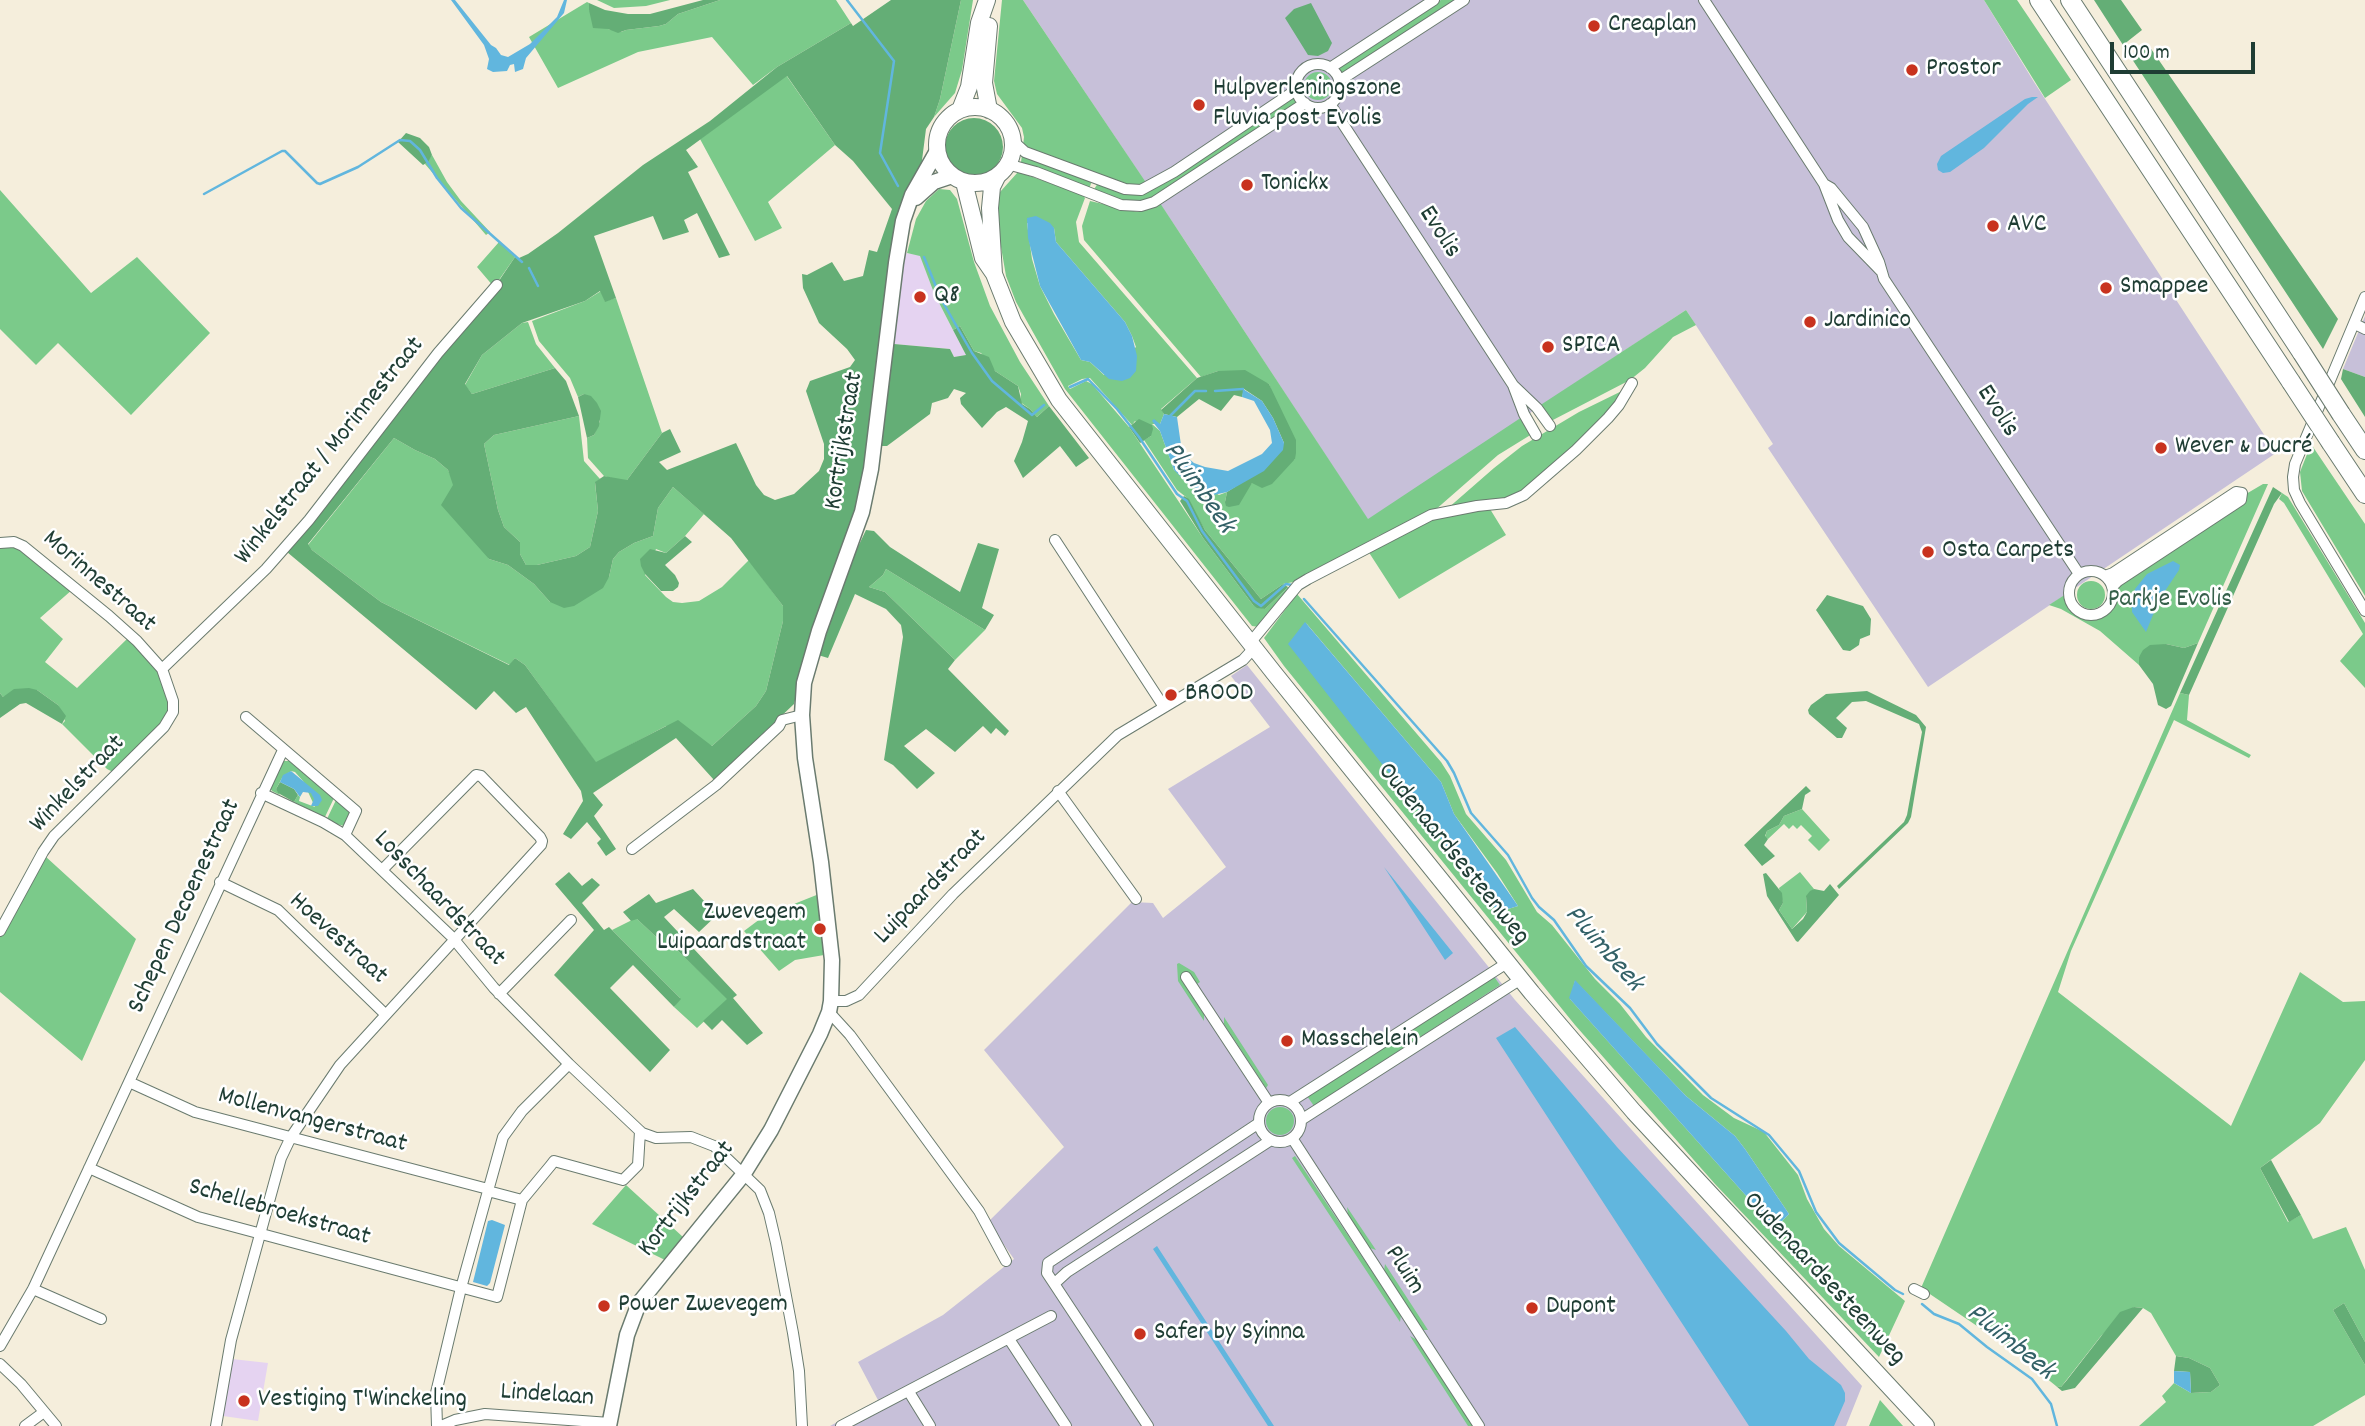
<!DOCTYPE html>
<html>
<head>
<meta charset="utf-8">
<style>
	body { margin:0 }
	#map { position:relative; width:2365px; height:1426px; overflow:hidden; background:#f5eedc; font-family:Dekko,sans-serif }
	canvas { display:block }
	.scale { position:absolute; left:2110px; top:42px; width:145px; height:32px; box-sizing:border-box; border:4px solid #1f3d34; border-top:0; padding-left:9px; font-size:21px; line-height:24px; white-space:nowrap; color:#1f3d34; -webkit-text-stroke:5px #fff; paint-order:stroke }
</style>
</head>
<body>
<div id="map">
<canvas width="2365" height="1426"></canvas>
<div class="scale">100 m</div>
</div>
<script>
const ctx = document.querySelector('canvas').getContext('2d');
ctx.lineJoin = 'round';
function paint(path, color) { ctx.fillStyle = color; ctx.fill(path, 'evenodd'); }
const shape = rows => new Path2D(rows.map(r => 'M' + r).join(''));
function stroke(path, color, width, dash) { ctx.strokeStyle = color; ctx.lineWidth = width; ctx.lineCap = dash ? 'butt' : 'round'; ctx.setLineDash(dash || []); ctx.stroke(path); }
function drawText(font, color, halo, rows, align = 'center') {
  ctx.font = font + ' Dekko,sans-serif'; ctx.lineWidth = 5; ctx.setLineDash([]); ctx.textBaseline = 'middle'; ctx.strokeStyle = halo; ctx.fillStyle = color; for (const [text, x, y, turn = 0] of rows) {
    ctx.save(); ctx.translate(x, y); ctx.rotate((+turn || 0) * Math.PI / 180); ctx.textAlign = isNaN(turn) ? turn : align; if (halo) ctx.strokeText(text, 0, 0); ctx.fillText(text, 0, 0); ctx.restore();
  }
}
const built = shape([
	[904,253,920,255,934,293,966,355,954,357,950,349,894,344],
	[232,1359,268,1363,258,1421,223,1416]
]);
const industrial = shape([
	[1023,0,1984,0,2034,82,2276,453,1928,687,1768,448,1773,444,1686,310,1368,520,1187,244],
	[2365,316,2365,377,2343,369],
	[1247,665,1515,1000,1862,1386,1846,1426,830,1426,878,1400,858,1362,943,1315,1014,1259,988,1222,1064,1147,984,1050,1132,902,1153,903,1163,918,1226,867,1168,789,1270,727,1231,676]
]);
const green = shape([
	[597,0,670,0,646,6,614,8],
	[720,0,836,0,851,23,777,67,753,85,712,37,638,52,558,88,529,37,587,2,589,3,589,10,608,29,621,32,626,30,659,26,666,24,678,14],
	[961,0,973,0,962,70,955,93,934,117,940,99],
	[1002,0,1023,0,1147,184,1131,186,1023,146,1024,137,1022,128,997,94,994,81],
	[1441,0,1458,0,1341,76,1336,68],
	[1984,0,2017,0,2071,80,2045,98],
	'1304 86a14 14 0 1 1 28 0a14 14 0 1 1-28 0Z',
	[786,75,835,145,768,202,782,228,755,241,700,139],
	[1295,95,1300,103,1159,196,1143,202,1119,201,1093,191,1098,183,1136,194],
	[432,155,447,182,461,201,490,232,486,235,425,164],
	[1022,155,1092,181,1089,189,1021,162],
	[1018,172,1082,194,1085,198,1076,222,1079,242,1197,378,1161,409,1164,414,1160,424,1152,424,1160,431,1174,470,1219,495,1227,492,1225,502,1252,483,1295,459,1269,384,1218,371,1201,377,1084,240,1082,226,1090,201,1138,212,1160,203,1368,519,1522,417,1532,434,1498,455,1434,511,1378,536,1299,581,1283,584,1261,599,1205,530,1186,497,1177,490,1144,440,1151,436,1135,421,1132,425,1090,378,1082,379,1068,386,1070,389,1086,381,1092,384,1129,427,1203,538,1253,605,1265,609,1288,587,1291,591,1259,627,1252,626,1065,389,1016,302,1006,276,1000,241,997,212,1000,192],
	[1027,223,1054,228,1056,242,1125,322,1132,336,1136,347,1104,375,1090,362,1081,360,1054,314,1040,286,1032,259],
	[939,189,950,190,957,199,974,262,990,306,1020,362,1049,406,1037,417,1030,409,1020,402,1021,394,1018,386,995,371,981,353,974,351,960,326,953,330,934,293,920,256,907,253,916,219,926,201],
	[0,190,91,293,137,257,210,333,131,415,58,343,36,365,0,329],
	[499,242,515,257,494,287,477,267],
	[601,291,605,301,616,298,662,433,627,480,622,481,604,476,588,458,587,438,594,435,600,421,584,394,578,397,570,378,539,341,532,321,585,301],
	[1686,310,1696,325,1673,337,1645,368,1630,380,1551,421,1539,406],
	[528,322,536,344,555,368,472,394,465,385,482,355,522,323],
	[1628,388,1573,449,1514,497,1447,509,1494,468,1522,446,1579,412],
	[579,416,584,461,600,479,595,483,598,511,590,547,576,556,537,565,526,565,520,554,520,542,504,527,498,510,484,444,494,435],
	[394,438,415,450,435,459,448,470,489,559,508,565,534,584,550,602,609,577,613,559,619,552,634,543,653,536,658,508,673,487,704,514,685,536,666,553,656,549,645,575,666,597,673,602,682,603,699,601,722,587,749,560,783,606,783,621,766,691,756,706,712,746,666,726,596,763,525,665,515,658,510,665,381,602,312,550,308,545],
	[2311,444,2365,524,2365,596,2302,491,2300,472],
	[2263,484,2268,484,2198,643,2184,648,2166,644,2139,657,2139,665,2100,631,2061,609,2049,605,2066,594,2068,606,2080,617,2097,618,2104,615,2113,606,2119,584,2245,500,2246,494],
	[2282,493,2288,497,2365,623,2365,688,2340,661,2363,634,2284,503,2279,499],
	[1490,509,1506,535,1399,599,1368,551,1413,526,1441,516],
	[13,545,73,589,40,618,63,639,45,662,77,688,129,637,159,671,168,695,169,709,165,722,113,772,107,769,62,724,65,721,58,705,37,690,3,697,0,693,0,546],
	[886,569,985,630,955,660,885,592,869,587,883,575],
	'2077 595a14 14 0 1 1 28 0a14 14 0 1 1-28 0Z',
	[1297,594,1441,762,1450,776,1466,814,1506,860,1537,912,1552,925,1595,979,1620,1004,1646,1037,1703,1095,1734,1118,1764,1132,1798,1175,1807,1199,1824,1229,1839,1246,1905,1301,1879,1357,1715,1184,1575,1025,1284,666,1264,638],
	[1306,623,1441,782,1454,814,1497,873,1518,906,1498,912,1394,776],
	[1575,981,1686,1096,1735,1136,1745,1149,1789,1214,1775,1228,1570,999],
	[2180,693,2189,695,2187,720,2251,755,2249,758,2174,720,2071,951,2058,992,2231,1126,2300,972,2343,1002,2365,1001,2365,1060,2320,1123,2260,1168,2288,1222,2301,1215,2313,1239,2346,1227,2365,1270,2365,1342,2344,1303,2333,1310,2365,1365,2365,1395,2313,1426,2139,1426,2166,1402,2162,1396,2174,1383,2191,1393,2211,1392,2220,1385,2210,1368,2189,1358,2176,1356,2151,1313,2143,1308,2134,1307,2101,1336,2061,1387,2056,1386,2008,1347,1921,1288],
	[283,761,289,761,334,798,324,819,294,802,298,795,300,797,299,801,315,807,303,781,295,772,291,771,282,778,276,789,280,795,272,791,270,788],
	[336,800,350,811,347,823,344,826,326,821],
	[1802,809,1830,840,1819,851,1808,840,1812,836,1801,825,1797,829,1793,825,1789,829,1784,824,1768,839,1765,837,1767,831,1779,825,1784,816],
	[45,856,136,939,82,1061,0,992,0,936],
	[1800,872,1814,889,1806,897,1807,912,1792,929,1779,910,1783,903,1779,888],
	[819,894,824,955,795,960,779,971,744,931,764,916],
	[636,918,669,949,673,946,728,999,697,1028,674,1007,680,998,612,930],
	[1179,963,1194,972,1200,982,1197,984,1190,975,1182,980,1204,1014,1204,1021,1178,981,1177,964],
	[1493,975,1500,985,1314,1106,1307,1096],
	[1224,1017,1268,1085,1266,1088,1224,1024],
	'1266 1121a14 14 0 1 1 28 0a14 14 0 1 1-28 0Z',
	[1295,1156,1401,1315,1400,1322,1292,1158],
	[626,1185,683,1237,665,1260,592,1224],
	[1347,1207,1376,1250,1370,1248,1348,1215],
	[1385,1264,1428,1330,1423,1330,1384,1271],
	[1410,1336,1417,1340,1473,1426,1468,1426],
	[1880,1400,1903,1426,1869,1426]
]);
const forest = shape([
	[703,0,720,0,678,14,666,24,659,26,626,30,618,33,608,29,593,28,589,10,589,3,605,10,628,14,650,14],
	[891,0,961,0,940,99,934,117,926,129,921,168,910,184,897,214,898,229,877,391,858,517,813,636,794,704,714,780,676,738,593,793,603,805,594,816,616,849,606,856,597,843,601,839,587,822,571,839,563,834,583,801,581,791,526,707,516,713,494,691,476,710,287,552,492,291,515,257,519,258,528,254,558,233,643,165,710,121,777,67,851,23,853,26],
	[787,76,835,145,853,161,892,209,877,252,869,250,863,276,844,281,832,262,807,275,802,274,803,288,819,323,847,349,855,360,850,367,810,381,806,391,824,444,824,459,819,471,794,494,775,500,764,495,756,485,736,443,667,470,659,462,681,452,670,429,662,433,627,480,604,476,595,482,598,511,590,547,576,556,537,565,526,565,520,554,520,542,504,527,498,510,484,444,494,435,579,416,566,381,555,368,472,394,465,384,482,355,522,323,585,301,600,291,605,302,616,298,594,236,653,216,663,240,689,232,684,220,697,213,719,258,730,255,688,172,698,167,686,150],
	[394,438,415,450,435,459,448,470,453,485,441,505,489,559,508,565,534,584,550,602,564,608,574,606,603,588,609,577,613,559,619,552,634,543,653,536,658,508,673,487,731,538,783,606,783,621,766,691,756,706,712,746,678,720,596,762,525,665,515,658,509,665,381,602,312,550,308,544],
	[2094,0,2121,0,2142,30,2123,45],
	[1311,3,1332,43,1328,51,1318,56,1308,55,1285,18,1294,9],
	[2147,43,2338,319,2323,349,2130,56],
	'945 147a29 29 0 1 1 58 0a29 29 0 1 1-58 0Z',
	[406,133,420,138,429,147,432,155,428,162,423,165,398,142],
	[960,326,974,351,989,357,995,371,1018,386,1022,404,1030,409,1037,417,1049,406,1089,458,1076,467,1060,446,1023,478,1014,461,1022,442,1028,421,1006,407,997,412,982,428,961,404,960,398,966,393,954,389,948,398,932,403,930,414,887,446,879,446,894,344,950,349,954,357,966,355,953,330],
	[2343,369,2365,377,2365,417,2341,379],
	[1245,370,1269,384,1296,440,1296,453,1295,459,1272,484,1262,488,1252,483,1239,505,1229,507,1226,506,1225,502,1227,492,1241,483,1284,443,1273,418,1262,401,1244,389,1242,397,1234,395,1221,411,1199,399,1177,417,1164,414,1161,410,1197,378,1218,371],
	[584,394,591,396,597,403,601,411,599,426,594,435,587,438,578,397],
	[1139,419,1152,425,1153,429,1151,436,1140,443,1129,427],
	[2273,487,2282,493,2274,504,2189,695,2180,693],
	[1184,496,1189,499,1205,530,1261,599,1283,584,1288,587,1265,609,1257,608,1253,605,1203,538,1180,501],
	[866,530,874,531,890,547,960,592,978,543,999,549,982,608,994,615,985,630,886,569,883,575,869,587,885,592,955,660,948,669,1009,731,1005,736,996,728,991,734,983,726,955,752,926,729,904,746,935,773,917,789,893,765,884,760,903,637,901,625,886,609,855,594,828,658,818,655,847,570],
	[685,536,692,542,665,565,675,575,679,583,678,587,673,591,661,591,645,574,641,566,640,559,650,549,666,553],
	[1827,595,1863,606,1871,619,1870,635,1860,639,1859,645,1850,651,1843,650,1816,610],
	[2198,643,2171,706,2166,709,2158,705,2153,684,2139,665,2139,657,2143,650,2150,645,2166,644,2184,648],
	[29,688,37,690,58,705,66,716,62,724,26,703,20,704,0,718,0,693,3,697,14,689],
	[1867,691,1916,715,1926,727,1911,817,1908,823,1839,889,1837,886,1904,822,1907,815,1922,732,1919,724,1866,701,1852,702,1836,718,1847,728,1842,738,1837,738,1809,714,1808,710,1811,705,1826,694],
	[280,782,294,789,298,795,294,802,278,793,276,789],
	[1806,786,1811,791,1805,795,1802,809,1784,816,1779,825,1767,831,1765,836,1768,839,1764,845,1775,856,1762,866,1744,845],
	[569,872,582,886,592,878,600,885,582,903,604,930,609,927,681,999,674,1007,633,965,610,988,670,1050,650,1072,554,975,594,930,555,884],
	[1766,873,1782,893,1783,903,1779,910,1792,929,1803,919,1807,912,1806,896,1810,891,1814,889,1824,891,1830,884,1839,895,1798,942,1796,941,1767,896,1763,874],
	[693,889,717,915,699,932,674,909,664,917,737,995,733,998,763,1033,747,1045,722,1020,712,1030,703,1021,727,999,673,946,669,949,637,919,631,921,623,912,649,894,656,903],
	[2271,1160,2301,1215,2289,1222,2260,1168],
	[2344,1303,2365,1342,2365,1365,2333,1310],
	[2134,1307,2143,1308,2075,1388,2062,1391,2056,1386,2061,1387,2067,1380,2120,1312],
	[2176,1356,2189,1358,2210,1368,2220,1385,2211,1392,2191,1393,2190,1372,2174,1371]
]);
const water = shape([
	[451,0,455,0,491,45,496,48,501,55,508,57,530,44,557,17,564,0,567,0,564,13,526,58,523,69,515,72,514,64,510,65,507,71,493,72,487,69,489,59,484,45],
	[2032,97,2038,97,2028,104,1984,148,1950,172,1943,173,1938,170,1937,164,1941,156,2025,99],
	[1036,216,1050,223,1054,228,1056,242,1125,322,1132,336,1137,356,1136,371,1130,378,1122,381,1109,379,1090,362,1081,360,1040,286,1028,238,1027,218],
	[1243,389,1262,401,1273,418,1284,443,1283,450,1264,471,1227,492,1209,496,1186,482,1174,470,1160,431,1152,421,1154,419,1160,424,1164,414,1177,417,1182,452,1188,458,1194,463,1205,467,1228,471,1262,454,1272,443,1270,430,1254,401,1242,397],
	[2173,561,2180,565,2179,570,2159,600,2146,632,2132,612,2132,601,2135,589,2147,574],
	[1305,622,1441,782,1454,814,1518,906,1498,912,1288,644],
	[291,771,320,795,322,800,318,806,311,806,314,799,311,793,303,792,300,797,294,789,280,782,283,775],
	[1384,867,1453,953,1445,960],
	[1575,980,1686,1096,1735,1136,1745,1149,1789,1214,1775,1228,1569,998],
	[1515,1027,1617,1147,1786,1331,1809,1359,1841,1385,1845,1393,1845,1401,1834,1426,1749,1426,1496,1038],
	[492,1220,505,1225,490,1283,487,1286,473,1282,474,1278,488,1221],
	[1157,1246,1274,1426,1268,1426,1153,1249],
	[2174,1371,2190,1372,2191,1393,2174,1383]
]);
const stream = shape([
	[847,0,894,61,880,153,898,186],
	[204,194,282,151,285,151,317,183,320,184,358,167,400,140,410,141,420,150,437,178,461,208,522,262],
	[924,257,941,299,972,353,992,381,1032,415,1044,405],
	[529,268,538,286],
	[1070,387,1088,379,1117,409,1139,437,1177,494,1187,501,1202,531,1254,601,1261,606,1286,584,1292,585],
	[1215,391,1243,389],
	[1168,418,1195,391,1206,391],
	[1304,599,1447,761,1454,773,1471,813,1508,855,1532,898,1539,907,1554,920,1586,966,1630,1008,1657,1044,1711,1098,1769,1135,1799,1171,1816,1212,1839,1243,1895,1290,1903,1294],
	[1922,1304,1934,1314,1959,1324,1987,1347,2032,1379,2051,1404,2057,1426]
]);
const street = shape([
	[1704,0,1824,184,1838,220,1848,237,1881,271],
	'1296 86a22 22 0 1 1 44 0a22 22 0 1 1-44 0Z',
	[1330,68,1434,0],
	[1339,81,1464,0],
	[1330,104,1513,385,1524,414,1536,435],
	[1013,141,1025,152,1125,189,1141,190,1174,172,1296,90],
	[1007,164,1036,172,1121,205,1141,206,1154,202,1305,103],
	[1824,184,1831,188,1863,227,1879,262,1884,279,2079,574],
	[2365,297,2295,464,2293,477,2294,490,2300,503,2365,611],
	[2355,324,2365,329],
	[1513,385,1537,408,1550,426],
	[1055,540,1164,707],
	[0,543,14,542,23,546,109,616,137,641,162,669,173,701,173,712,164,727,54,836,43,852,0,931],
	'2069 593a22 22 0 1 1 44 0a22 22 0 1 1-44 0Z',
	[2105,576,2113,573,2236,492,2242,493,2241,500,2118,581,2112,587],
	[1250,643,1298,585,1308,579,1431,515,1477,506,1506,503,1524,495,1576,450,1608,418,1619,405,1632,383],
	[162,669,266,569,309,520,438,353,497,285],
	[246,717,356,811,345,835],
	[1058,791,1136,899],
	[261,793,323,822,345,835,452,937,494,988,569,1064,642,1133,656,1138,691,1137,714,1146,760,1190,769,1213,776,1243,793,1333,799,1371,802,1426],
	[632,849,716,785,779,726,782,720,802,715],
	[220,882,278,910,385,1014],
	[1186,977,1269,1103],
	[499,994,571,920],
	[831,1001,846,1001,859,995,953,894,1118,735,1243,660,1254,648],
	[829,1012,850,1035,979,1211,1006,1261],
	[129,1082,195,1112,488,1189],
	'1259 1121a21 21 0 1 1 42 0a21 21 0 1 1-42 0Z',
	[1290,1102,1507,963],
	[1301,1120,1521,979],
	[1292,1138,1479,1426],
	[89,1168,198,1217,497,1297,522,1200,551,1165,554,1161,623,1180,638,1165,640,1131],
	[488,1191,522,1200],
	[1055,1283,1067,1272,1271,1140],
	[33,1289,101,1319],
	[1914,1289,1924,1294],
	[1009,1339,1066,1426],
	[0,1346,33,1289,283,750],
	[0,1364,21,1384,56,1426],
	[909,1392,930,1426],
	[25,1426,44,1412],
	[216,1426,231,1340,281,1158,291,1137,340,1065,541,845,542,841,540,837,481,776,476,775,382,870],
	[437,1426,436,1393,461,1288,503,1137,522,1111,569,1064],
	[441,1426,455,1420,485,1414,610,1423],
	[841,1426,1051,1316],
	[1148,1426,1047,1273,1048,1263,1259,1123]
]);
const secondary = shape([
	[916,198,934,182,952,176],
	[609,1426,627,1335,639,1303,743,1175,771,1130,820,1034,829,1012,831,1001,832,960,821,862,805,758,802,715,804,683,819,631,862,512,871,469,896,263,903,221,912,195,937,151]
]);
const primary = shape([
	[989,26,984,83,989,110],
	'937 145a38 38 0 1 1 76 0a38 38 0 1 1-76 0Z',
	[960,110,969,87,979,23,987,0],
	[964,182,983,258,994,274,1013,322,1059,400,1274,673,1532,993,1634,1112,1926,1426],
	[994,274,990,208,992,187,997,177]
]);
const highway = shape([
	[2039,0,2291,382],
	[2070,0,2302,353],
	[2341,414,2365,450],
	[2331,443,2365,494]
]);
const highwayBridge = shape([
	[2302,353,2341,414],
	[2291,382,2331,443]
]);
const markers = [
	[1594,26,7,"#c8321e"],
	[1912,70,7,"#c8321e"],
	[1199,105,7,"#c8321e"],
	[1247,185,7,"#c8321e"],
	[1993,226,7,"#c8321e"],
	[2106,288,7,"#c8321e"],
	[920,297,7,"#c8321e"],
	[1810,322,7,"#c8321e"],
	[1548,347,7,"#c8321e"],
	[2161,448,7,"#c8321e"],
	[1928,552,7,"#c8321e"],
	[1171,695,7,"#c8321e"],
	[820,929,7,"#c8321e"],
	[1287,1041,7,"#c8321e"],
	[604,1306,7,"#c8321e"],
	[1532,1308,7,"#c8321e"],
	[1140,1334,7,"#c8321e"],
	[244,1401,7,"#c8321e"]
];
const poiNames = [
	["Creaplan",1608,26],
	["Prostor",1926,70],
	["Hulpverleningszone",1213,90],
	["Fluvia post Evolis",1213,120],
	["Tonickx",1261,185],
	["AVC",2007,226],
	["Smappee",2120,288],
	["Q8",934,297],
	["Jardinico",1824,322],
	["SPICA",1562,347],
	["Wever & Ducré",2175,448],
	["Osta Carpets",1942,552],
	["BROOD",1185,695],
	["Zwevegem",806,914,"right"],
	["Luipaardstraat",806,944,"right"],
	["Masschelein",1301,1041],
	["Power Zwevegem",618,1306],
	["Dupont",1546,1308],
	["Safer by Syinna",1154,1334],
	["Vestiging T'Winckeling",258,1401]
];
const streetNames = [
	["Evolis",1438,233,57],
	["Evolis",1996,412,57],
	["Kortrijkstraat",846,441,-81],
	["Winkelstraat / Morinnestraat",331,452,-51],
	["Morinnestraat",98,583,41],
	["Winkelstraat",79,785,-46],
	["Oudenaardsesteenweg",1452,855,51],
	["Luipaardstraat",932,888,-46],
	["Losschaardstraat",438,900,46],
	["Schepen Decoenestraat",186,907,-65],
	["Hoevestraat",337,940,42],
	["Mollenvangerstraat",312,1122,15],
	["Kortrijkstraat",688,1200,-52],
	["Schellebroekstraat",279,1214,16],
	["Pluim",1403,1271,57],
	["Oudenaardsesteenweg",1823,1280,47],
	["Lindelaan",547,1397,4]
];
const parkNames = [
	["Parkje Evolis",2170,601]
];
const waterNames = [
	["Pluimbeek",1197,489,55],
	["Pluimbeek",1602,950,49],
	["Pluimbeek",2009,1344,39]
];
paint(built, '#e5d3f1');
paint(industrial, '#c7c0d9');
paint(green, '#7bca8a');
paint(forest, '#64ae76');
paint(water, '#61b6de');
stroke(stream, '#61b6de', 2.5);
stroke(street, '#6a7b6f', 12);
stroke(secondary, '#6a7b6f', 17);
stroke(primary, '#6a7b6f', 18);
stroke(highway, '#6a7b6f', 20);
stroke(street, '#fff', 10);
stroke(secondary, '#fff', 14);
stroke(primary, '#fff', 16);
stroke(highway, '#fff', 18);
stroke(highwayBridge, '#6a7b6f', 20, []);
stroke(highwayBridge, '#fff', 18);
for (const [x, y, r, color] of markers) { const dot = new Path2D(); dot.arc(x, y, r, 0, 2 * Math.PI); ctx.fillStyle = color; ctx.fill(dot); stroke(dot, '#fff', 2.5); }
drawText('26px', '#1f3d34', '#fff', poiNames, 'left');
drawText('26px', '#1f3d34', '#fff', streetNames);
drawText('26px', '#36604a', '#fff', parkNames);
drawText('italic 28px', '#336167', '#fff', waterNames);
</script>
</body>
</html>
